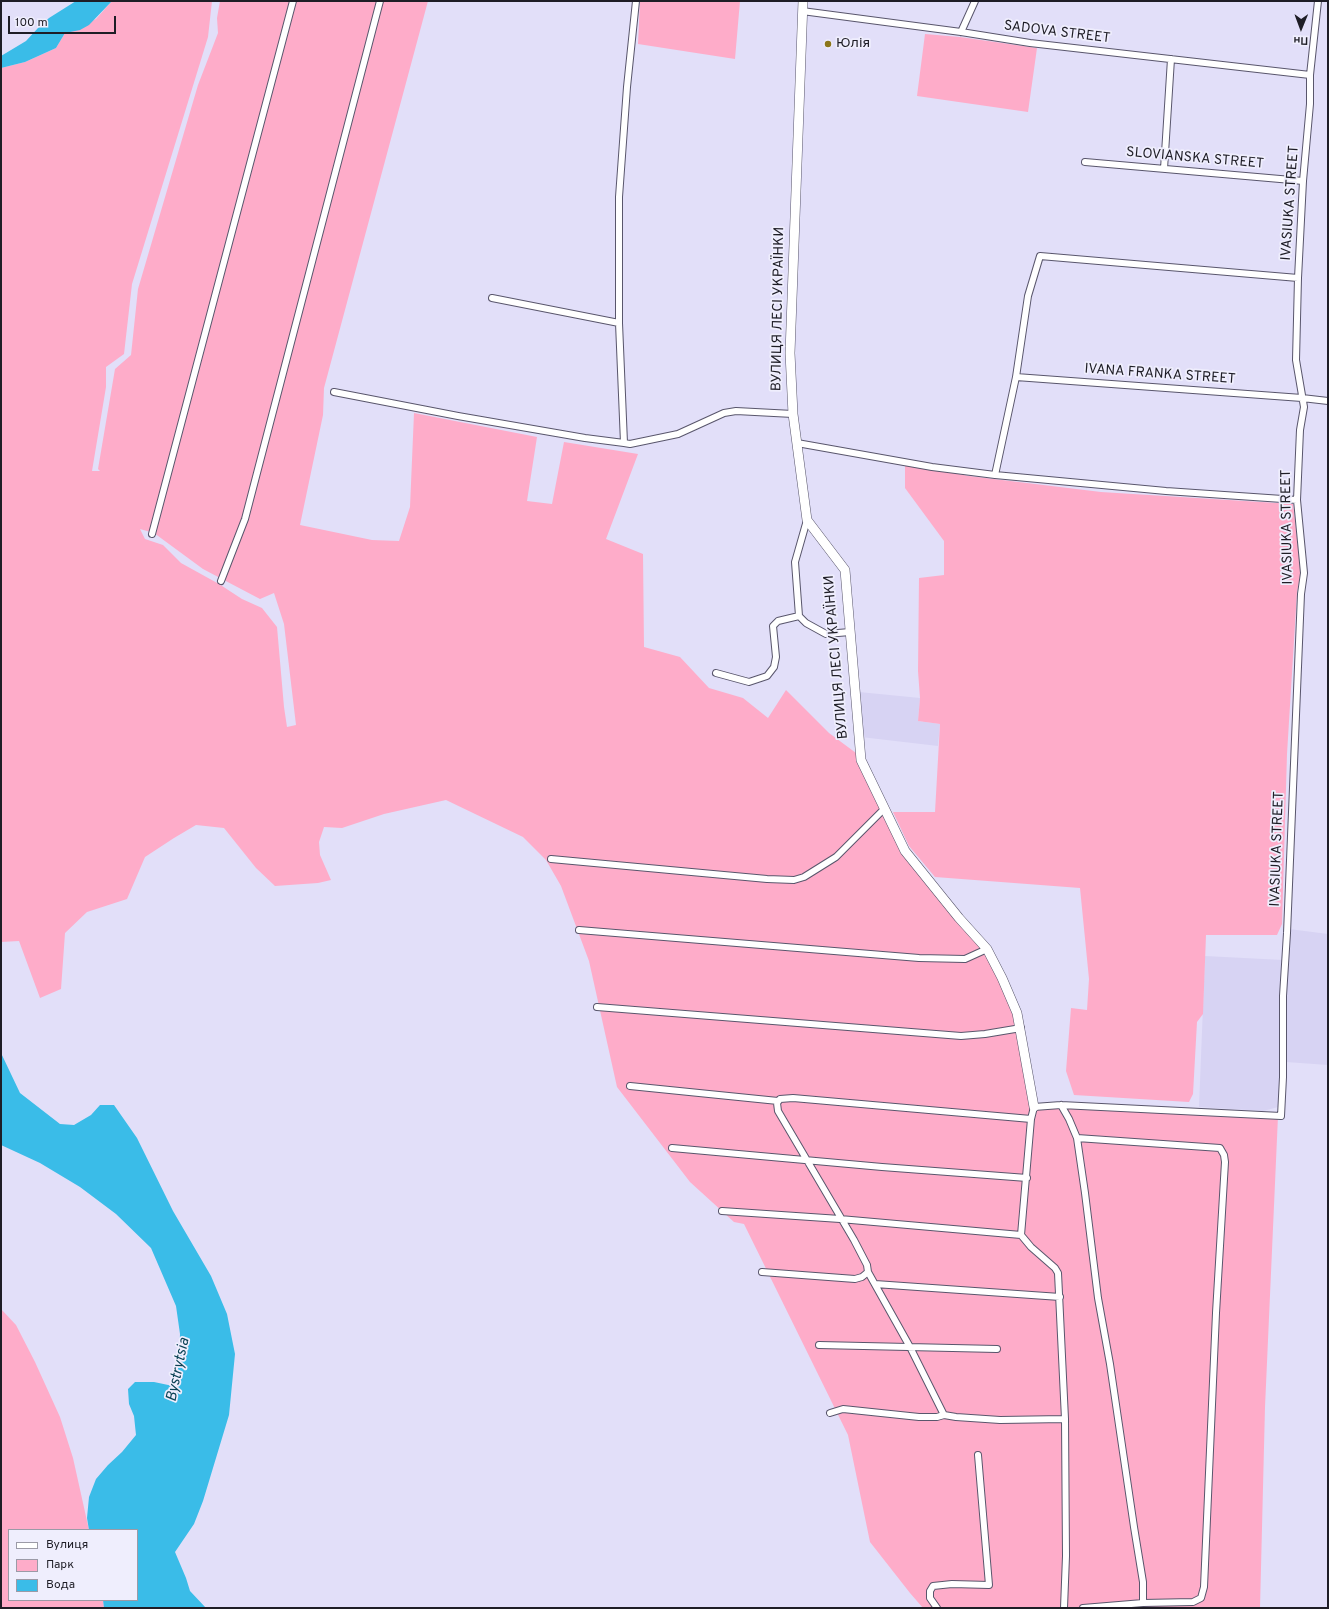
<!DOCTYPE html>
<html>
<head>
<meta charset="utf-8">
<style>
	body { margin:0 }
	#map { position:relative; width:1329px; height:1609px; overflow:hidden; background:#e2dff9; font-family:Overpass,sans-serif }
	canvas { display:block }
	.frame { position:absolute; inset:0; border:2px solid #1e1d26; pointer-events:none }
	.legend { position:absolute; left:8px; top:1529px; width:130px; height:72px; box-sizing:border-box; background:#efeefd; border:1px solid #9b9aa7; margin:0; padding:5px 7px; list-style:none; font-size:12px; color:#1e1d26 }
	.legend li { display:flex; align-items:center; gap:8px; height:20px }
	.legend b { width:20px; border:1px solid #9b9aa7 }
	.north { position:absolute; left:1281px; top:8px; width:40px; height:40px; -webkit-text-stroke:3px #efeefd; paint-order:stroke; rotate:181deg; font-size:11px; font-weight:700; line-height:16px; text-align:center; color:#1e1d26 }
	.north::after { content:''; display:block; margin:auto; width:14px; height:18px; background:#1e1d26; clip-path:polygon(50% 0,100% 100%,50% 72%,0 100%) }
	.scale { position:absolute; left:8px; top:16px; width:108px; height:18px; box-sizing:border-box; border:2px solid #1e1d26; border-top:0; padding-left:5px; font-size:12px; line-height:14px; white-space:nowrap; color:#1e1d26; -webkit-text-stroke:3px #efeefd; paint-order:stroke }
</style>
</head>
<body>
<div id="map">
<canvas width="1329" height="1609"></canvas>
<div class="frame"></div>
<ul class="legend">
<li><b style="height:5px;background:#fff"></b>Вулиця</li>
<li><b style="height:11px;background:#feacc9"></b>Парк</li>
<li><b style="height:11px;background:#3abce8"></b>Вода</li>
</ul>
<div class="north">Пн</div>
<div class="scale">100 m</div>
</div>
<script>
const ctx = document.querySelector('canvas').getContext('2d');
ctx.lineJoin = 'round';
function paint(path, color) { ctx.fillStyle = color; ctx.fill(path, 'evenodd'); }
const shape = rows => new Path2D(rows.map(r => 'M' + r).join(''));
function stroke(path, color, width, dash) { ctx.strokeStyle = color; ctx.lineWidth = width; ctx.lineCap = dash ? 'butt' : 'round'; ctx.setLineDash(dash || []); ctx.stroke(path); }
function drawText(font, color, halo, rows, align = 'center') {
  ctx.font = font + ' Overpass,sans-serif'; ctx.lineWidth = 3.5; ctx.setLineDash([]); ctx.textBaseline = 'middle'; ctx.strokeStyle = halo; ctx.fillStyle = color; for (const [text, x, y, turn = 0] of rows) {
    ctx.save(); ctx.translate(x, y); ctx.rotate((+turn || 0) * Math.PI / 180); ctx.textAlign = isNaN(turn) ? turn : align; if (halo) ctx.strokeText(text, 0, 0); ctx.fillText(text, 0, 0); ctx.restore();
  }
}
const built = shape([
	[859,692,920,698,918,721,940,724,938,746,861,737],
	[1289,929,1328,934,1328,1065,1286,1062,1285,1034],
	[1205,956,1283,960,1281,1095,1278,1107,1263,1111,1199,1107]
]);
const green = shape([
	[112,1,212,1,208,37,132,284,124,354,106,367,106,387,92,471,100,471,98,469,115,369,131,355,138,289,198,85,218,33,217,18,220,1,428,1,324,388,323,415,300,525,372,540,399,541,410,507,414,413,537,437,527,501,552,504,564,442,638,454,606,539,643,554,644,647,680,657,709,688,743,698,768,718,786,690,829,733,856,753,900,842,991,960,1017,1018,1031,1111,1080,1104,1278,1116,1265,1407,1260,1608,923,1608,910,1593,870,1542,848,1435,744,1224,734,1222,690,1182,617,1087,589,961,561,886,546,860,523,837,446,800,384,814,342,828,324,827,319,842,320,855,331,880,318,883,275,886,256,868,224,828,196,825,174,838,145,857,127,899,87,912,65,933,61,989,40,998,19,941,1,942,1,68,25,62,56,48,65,33,96,19],
	[140,529,154,533,203,569,260,599,274,593,284,624,296,725,287,727,284,707,277,627,262,608,242,599,219,584,181,563,163,545,145,539],
	[640,1,740,1,735,59,638,44],
	[925,34,960,37,1037,48,1028,112,917,96],
	[905,464,969,476,1101,492,1293,504,1301,572,1297,592,1287,754,1282,924,1277,935,1206,935,1203,1014,1197,1022,1193,1094,1189,1102,1074,1095,1066,1071,1071,1008,1087,1010,1089,979,1080,888,935,877,909,846,893,812,935,812,940,724,918,721,920,698,918,671,919,578,944,575,944,541,905,488],
	[1,1309,16,1325,35,1362,60,1417,73,1458,89,1530,9,1530,9,1600,103,1600,104,1608,1,1608]
]);
const water = shape([
	[76,1,112,1,89,25,80,30,65,33,56,48,25,62,1,68,1,56,26,41,38,28,49,18],
	[1,1053,20,1093,60,1124,74,1125,91,1115,100,1105,114,1105,137,1138,173,1211,211,1276,227,1314,235,1354,229,1415,203,1501,194,1524,175,1552,186,1578,190,1591,206,1608,104,1608,103,1600,137,1600,137,1530,89,1530,87,1518,89,1497,96,1479,108,1465,122,1452,136,1435,134,1416,129,1404,128,1389,135,1382,154,1382,173,1386,179,1365,180,1334,176,1306,151,1248,116,1214,80,1187,40,1163,1,1145]
]);
const street = shape([
	[636,1,627,87,619,197,619,323,624,443,630,444,678,434,724,413,736,411,793,414],
	[802,11,961,32,1030,43,1310,75],
	[961,32,975,1],
	[1085,162,1303,181],
	[1164,169,1171,59],
	[492,298,619,323],
	[1016,377,1302,398,1328,401],
	[334,392,458,416,585,438,624,443],
	[797,443,932,467,995,475],
	[1297,500,1166,491,995,475,1016,377,1028,296,1040,256,1298,278],
	[807,520,795,562,799,616,806,623,826,634,850,632],
	[152,534,293,1],
	[221,581,245,519,380,1],
	[716,673,749,682,767,676,774,667,776,657,773,626,778,621,799,616],
	[551,859,767,879,794,880,804,877,836,857,884,809],
	[579,930,919,958,965,959,987,949],
	[597,1007,961,1036,985,1034,1021,1028],
	[630,1086,778,1101],
	[1061,1105,1069,1119,1077,1138],
	[672,1148,882,1167,1027,1178],
	[722,1211,840,1219,1021,1235],
	[762,1272,855,1279,862,1277,868,1272,867,1265,854,1240,778,1111,777,1103,780,1099,793,1098,1031,1119],
	[875,1284,1060,1297],
	[819,1345,997,1349],
	[830,1413,843,1409,919,1417,937,1417,944,1415,910,1347,868,1272],
	[944,1415,956,1417,1000,1420,1065,1419],
	[937,1608,930,1598,930,1591,933,1586,952,1584,989,1585,978,1455],
	[1064,1608,1066,1556,1065,1419,1058,1273,1055,1268,1031,1247,1021,1235,1031,1119,1034,1107,1061,1105,1281,1116,1283,1077,1283,996,1287,933,1301,594,1304,573,1297,500,1300,430,1304,407,1296,360,1298,278,1303,181,1310,104,1310,75,1318,1],
	[1083,1608,1143,1603,1193,1602,1201,1598,1204,1587,1216,1313,1225,1162,1224,1155,1220,1148,1077,1138,1085,1193,1098,1298,1110,1364,1134,1527,1143,1582,1143,1603]
]);
const secondary = shape([
	[803,1,790,353,793,414,807,520,845,570,861,760,905,851,959,918,987,949,1002,978,1017,1013,1034,1107]
]);
const markers = [
	[828,44,4,"#8c761a"]
];
const streetNames = [
	["SADOVA STREET",1057,33,7],
	["SLOVIANSKA STREET",1195,159,5],
	["IVASIUKA STREET",1291,203,-86],
	["ВУЛИЦЯ ЛЕСІ УКРАЇНКИ",779,309,-89],
	["IVANA FRANKA STREET",1160,375,4],
	["IVASIUKA STREET",1288,527,-91],
	["ВУЛИЦЯ ЛЕСІ УКРАЇНКИ",837,657,-95],
	["IVASIUKA STREET",1278,849,-88]
];
const poiNames = [
	["Юлія",836,44]
];
const waterNames = [
	["Bystrytsia",179,1370,-78]
];
paint(built, '#d7d3f3');
paint(green, '#feacc9');
paint(water, '#3abce8');
stroke(street, '#59566c', 8);
stroke(secondary, '#59566c', 10);
stroke(street, '#fff', 6);
stroke(secondary, '#fff', 9);
for (const [x, y, r, color] of markers) { const dot = new Path2D(); dot.arc(x, y, r, 0, 2 * Math.PI); ctx.fillStyle = color; ctx.fill(dot); stroke(dot, '#efeefd', 1.5); }
drawText('14px', '#1e1d26', '#efeefd', streetNames);
drawText('14px', '#1e1d26', '#efeefd', poiNames, 'left');
drawText('italic 15px', '#0d4456', '#efeefd', waterNames);
</script>
</body>
</html>
